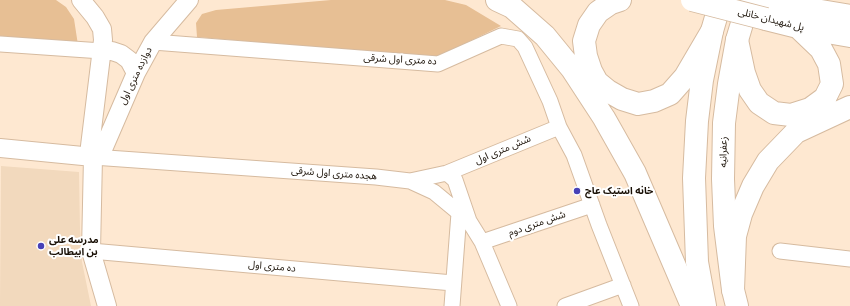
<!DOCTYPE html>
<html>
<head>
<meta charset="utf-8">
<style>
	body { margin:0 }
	canvas { display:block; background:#fee8d1 }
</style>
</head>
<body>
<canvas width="850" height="306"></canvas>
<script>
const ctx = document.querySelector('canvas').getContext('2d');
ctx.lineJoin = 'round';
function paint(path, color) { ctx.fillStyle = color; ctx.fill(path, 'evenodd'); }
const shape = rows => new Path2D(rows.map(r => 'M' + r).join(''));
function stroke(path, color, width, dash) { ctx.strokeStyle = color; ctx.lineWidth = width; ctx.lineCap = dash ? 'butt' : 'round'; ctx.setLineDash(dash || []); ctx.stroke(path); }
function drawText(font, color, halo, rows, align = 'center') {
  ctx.font = font + ' "Roboto Condensed","Noto Sans Arabic",sans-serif'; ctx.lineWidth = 4; ctx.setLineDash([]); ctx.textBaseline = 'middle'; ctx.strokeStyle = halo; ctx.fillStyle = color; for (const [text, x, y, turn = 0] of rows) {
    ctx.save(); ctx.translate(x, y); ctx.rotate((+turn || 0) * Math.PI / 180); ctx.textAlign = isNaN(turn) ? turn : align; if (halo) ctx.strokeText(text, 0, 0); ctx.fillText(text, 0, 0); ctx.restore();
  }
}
const built = shape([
	[1,166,79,172,80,230,82,262,91,306,0,306]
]);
const green = shape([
	[0,0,56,0,66,7,74,19,78,45,0,39],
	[331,0,445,0,466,5,501,26,435,58,197,37,196,23,202,14,216,10]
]);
const minor = shape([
	[153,42,438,64,501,36,518,39,525,47,550,101,559,127,574,155,599,225,631,306],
	[0,44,102,51],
	[93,157,376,177,410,181,434,192,469,221,482,242,509,306],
	[447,173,559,127],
	[410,181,447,173,455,180,469,221],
	[482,242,592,205],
	[91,251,453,283],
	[780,251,850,259],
	[452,306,459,213],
	[565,306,623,285]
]);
const tertiary = shape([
	[81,0,95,17,102,29,103,40,90,146,93,157,91,251,107,306],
	[102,51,112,51,121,54,129,60,136,73],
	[0,148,93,157],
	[93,157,104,147,136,73,153,42,189,0]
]);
const primary = shape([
	[705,306,697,262,694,178,697,121,702,80,712,31,721,0],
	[737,306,733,290,725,226,723,179,724,123,729,84,737,40,749,0]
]);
const trunk = shape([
	[497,0,512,7,545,36,572,69,604,118,635,173,692,306],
	[620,0,611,3,598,12,589,25,584,41,586,56,591,71,597,82,608,91,622,99,638,104,654,101,670,94,685,77,712,31],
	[766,0,803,8,850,16],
	[766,19,798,27,850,36],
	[737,40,744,73,750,90,759,103,774,113,791,115,810,109,825,98,832,84,829,64,821,49,798,27],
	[733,290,735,236,741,214,753,186,768,161,796,132,850,107]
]);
const trunkBridge = shape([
	[692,0,766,19]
]);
const markers = [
	[577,191,4,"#4741b7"],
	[41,246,4,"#4741b7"]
];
const streetNames = [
	["پل شهیدان خانلی",771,20,14],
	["ده متری اول شرقی",400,60,3],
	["دوازده متری اول",136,76,-64],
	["شش متری اول",503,150,-23],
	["زعفرانیه",724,152,-89],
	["هجده متری اول شرقی",334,174,4],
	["شش متری دوم",537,224,-19],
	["ده متری اول",272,267,5]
];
const poiNames = [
	["خانه استیک عاج",585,191],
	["مدرسه علی",49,240],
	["بن ابیطالب",49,252]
];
paint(built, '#f2d9bd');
paint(green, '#e7bf94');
stroke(minor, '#d6bba0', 17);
stroke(tertiary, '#d6bba0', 20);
stroke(primary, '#d6bba0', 24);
stroke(trunk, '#d6bba0', 24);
stroke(minor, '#fff', 15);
stroke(tertiary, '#fff', 18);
stroke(primary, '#fff', 22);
stroke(trunk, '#fff', 22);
stroke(trunkBridge, '#d6bba0', 24, []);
stroke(trunkBridge, '#fff', 22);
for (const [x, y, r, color] of markers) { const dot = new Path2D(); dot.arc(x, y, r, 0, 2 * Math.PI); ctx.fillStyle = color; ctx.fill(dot); stroke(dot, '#fff', 1.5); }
drawText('10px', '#191006', '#fff', streetNames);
drawText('bold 10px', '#191006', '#fff', poiNames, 'left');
</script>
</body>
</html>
